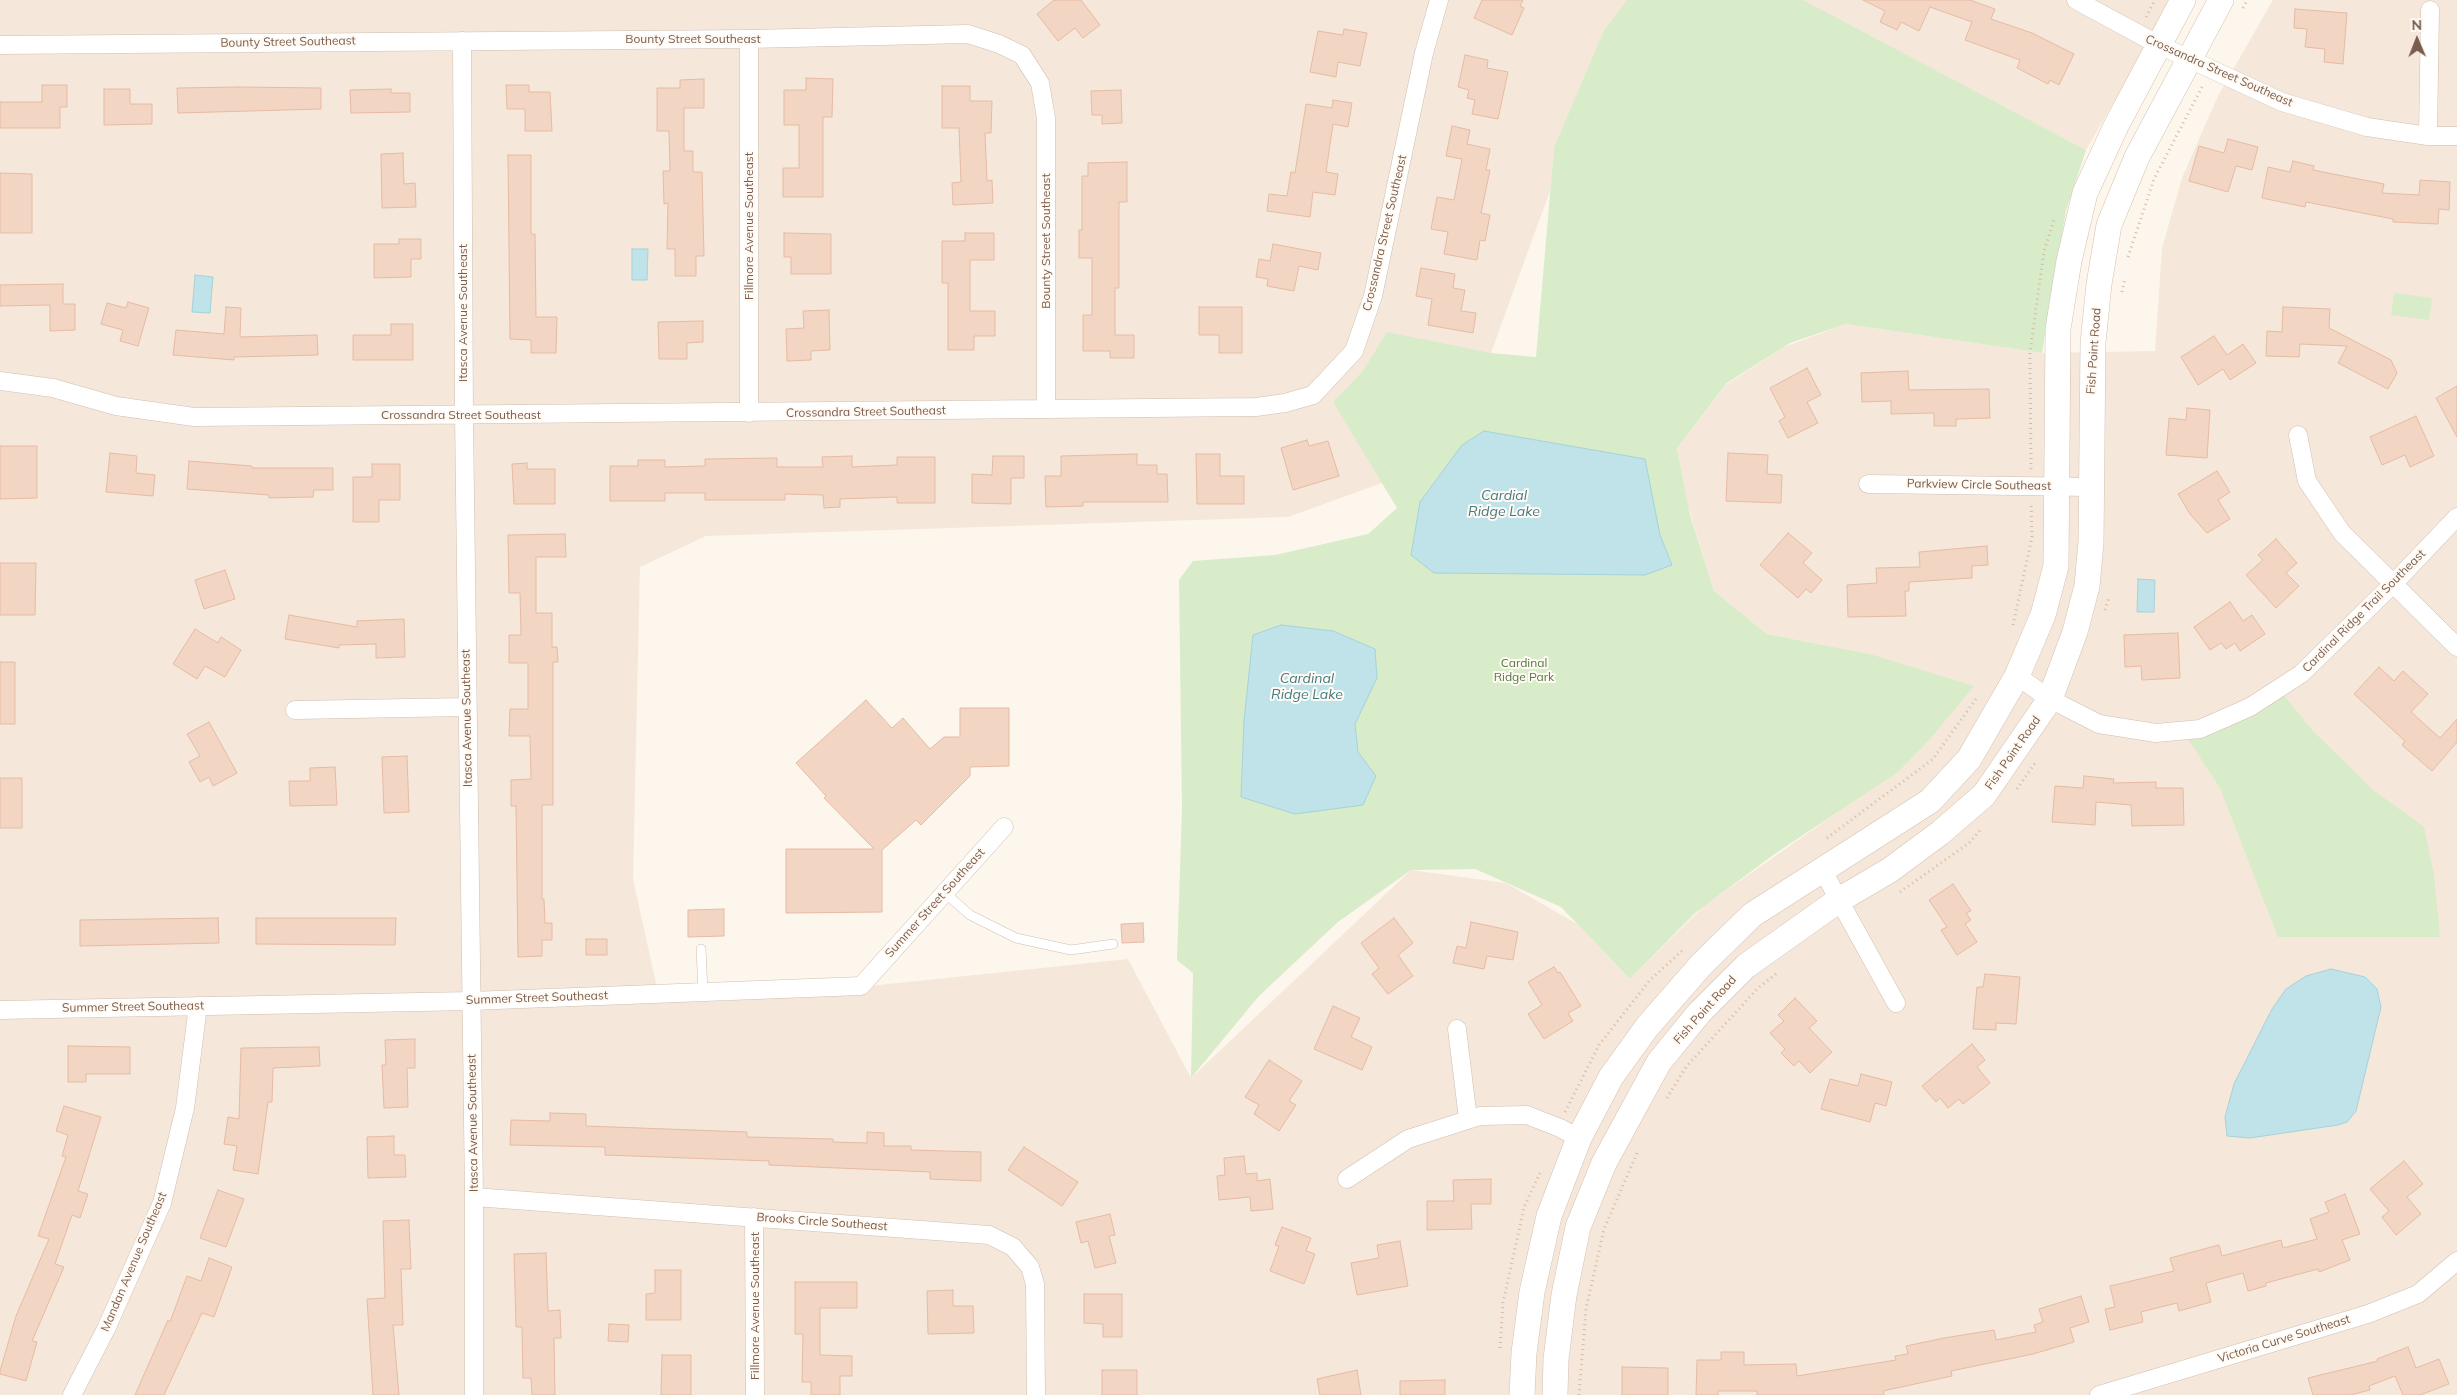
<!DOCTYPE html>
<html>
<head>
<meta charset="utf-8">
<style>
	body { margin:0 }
	#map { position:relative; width:2457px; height:1395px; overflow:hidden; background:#fdf6ec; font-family:Mulish,sans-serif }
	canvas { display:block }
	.north { position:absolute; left:2392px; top:15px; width:50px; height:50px; -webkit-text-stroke:4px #fffaf3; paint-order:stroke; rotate:359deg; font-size:14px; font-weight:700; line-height:20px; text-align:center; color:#7a5c4d }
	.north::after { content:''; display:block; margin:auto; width:18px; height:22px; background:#7a5c4d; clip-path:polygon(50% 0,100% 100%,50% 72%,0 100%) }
</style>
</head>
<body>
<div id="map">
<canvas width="2457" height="1395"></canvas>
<div class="north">N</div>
</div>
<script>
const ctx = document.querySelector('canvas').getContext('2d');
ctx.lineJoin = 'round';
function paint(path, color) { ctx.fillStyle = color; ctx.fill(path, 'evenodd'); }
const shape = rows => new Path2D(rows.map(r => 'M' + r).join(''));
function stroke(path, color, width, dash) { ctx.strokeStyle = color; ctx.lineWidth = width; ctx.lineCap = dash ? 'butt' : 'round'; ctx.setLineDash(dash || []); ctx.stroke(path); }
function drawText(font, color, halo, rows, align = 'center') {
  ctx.font = font + ' Mulish,sans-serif'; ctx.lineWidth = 4; ctx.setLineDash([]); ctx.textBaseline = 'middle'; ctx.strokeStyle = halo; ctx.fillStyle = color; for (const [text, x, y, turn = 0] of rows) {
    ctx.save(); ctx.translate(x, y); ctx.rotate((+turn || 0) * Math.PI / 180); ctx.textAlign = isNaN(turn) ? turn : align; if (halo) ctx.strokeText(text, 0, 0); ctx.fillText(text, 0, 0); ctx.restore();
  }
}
const residential = shape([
	[0,0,1634,0,1604,30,1554,147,1550,191,1491,353,1382,483,1288,517,706,536,640,567,633,879,659,997,726,1001,1128,959,1191,1078,1411,870,1506,883,1577,924,1630,979,1704,906,1905,765,1870,654,1767,634,1714,591,1688,506,1677,448,1726,385,1784,347,1846,324,2042,353,2155,351,2162,248,2182,178,2218,96,2273,0,2457,0,2457,1395,0,1395],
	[1800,0,2173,0,2086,150]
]);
const green = shape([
	[1627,0,1803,0,2086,150,2066,211,2042,353,1846,324,1790,343,1727,383,1677,448,1690,515,1714,591,1767,634,1870,654,1974,686,1930,739,1898,772,1776,853,1695,913,1630,979,1561,907,1475,869,1411,870,1338,922,1259,996,1191,1078,1193,973,1177,960,1182,809,1179,580,1193,561,1275,555,1368,534,1397,508,1333,402,1363,371,1387,332,1491,353,1536,357,1554,147,1604,30],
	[2394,293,2432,298,2429,320,2391,315],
	[2282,693,2313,731,2373,790,2424,827,2434,874,2440,937,2278,937,2220,788,2183,731]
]);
const water = shape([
	[632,249,648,249,647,280,632,280,632,249],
	[195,275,213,277,210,313,192,312,195,275],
	[1484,431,1645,459,1660,535,1672,565,1645,575,1434,573,1411,555,1420,502,1462,445,1484,431],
	[2138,579,2155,580,2154,612,2137,612,2138,579],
	[1281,625,1333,631,1375,649,1377,678,1355,724,1358,752,1376,776,1363,805,1295,814,1241,797,1244,721,1253,635,1281,625],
	[2331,969,2365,977,2377,989,2381,1007,2356,1111,2347,1122,2338,1125,2250,1138,2227,1136,2225,1117,2234,1084,2272,1009,2286,989,2306,976,2331,969]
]);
const building = shape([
	[1054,0,1081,0,1100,25,1083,38,1075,28,1058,41,1037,14,1054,0],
	[1482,0,1523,0,1520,6,1524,8,1512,35,1474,18,1482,0],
	[1863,0,1970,0,1995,9,1991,19,2032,33,2074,54,2059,85,2050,80,2048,84,2017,68,2020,60,1965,40,1972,22,1930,7,1919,31,1901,22,1897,30,1880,22,1885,11,1863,0],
	[2295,9,2347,13,2343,64,2324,62,2325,49,2305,47,2307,29,2294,28,2295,9],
	[1344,29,1367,33,1360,66,1338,62,1336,77,1310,72,1318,31,1343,35,1344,29],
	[1465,55,1488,60,1487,68,1508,72,1498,119,1472,114,1475,100,1467,98,1469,90,1458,87,1465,55],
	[806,78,833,79,832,117,823,117,823,197,783,197,783,168,799,168,799,125,784,125,784,90,806,90,806,78],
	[704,79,704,108,684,108,684,151,693,151,693,172,702,172,704,256,696,256,696,276,675,276,675,249,667,249,668,203,664,204,663,171,670,171,669,131,657,131,657,88,680,88,680,80,704,79],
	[42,85,67,85,67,107,60,107,60,128,0,128,0,102,42,102,42,85],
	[506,85,529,85,529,92,550,92,552,131,525,131,525,109,507,109,506,85],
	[942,86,970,86,970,101,992,101,991,133,985,133,987,181,992,180,993,203,953,205,952,183,961,182,959,128,942,128,942,86],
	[239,87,321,88,321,109,178,113,177,88,239,87],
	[104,89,130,89,130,104,152,104,152,124,104,125,104,89],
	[391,89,391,93,410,93,410,112,351,113,350,90,391,89],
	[1121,90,1122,123,1102,124,1102,115,1092,115,1091,91,1121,90],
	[1333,100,1352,103,1348,127,1333,124,1326,172,1338,174,1335,195,1313,192,1310,217,1267,211,1269,194,1287,196,1291,172,1295,173,1306,104,1332,108,1333,100],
	[1452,126,1470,130,1467,144,1490,149,1486,170,1490,170,1481,213,1490,215,1485,241,1480,240,1477,260,1444,254,1448,232,1431,229,1437,197,1454,200,1462,159,1446,156,1452,126],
	[2228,139,2258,147,2252,170,2236,166,2228,192,2189,181,2199,146,2224,153,2228,139],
	[403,153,404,184,415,183,416,207,382,208,381,154,403,153],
	[508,155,531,155,531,234,535,234,536,317,557,317,556,353,531,353,531,340,510,339,508,155],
	[2293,161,2314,166,2313,170,2384,184,2382,193,2419,195,2420,180,2450,182,2449,210,2439,209,2438,224,2393,222,2393,219,2306,202,2305,207,2262,198,2268,167,2290,172,2293,161],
	[1127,162,1127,202,1119,202,1119,288,1115,288,1115,335,1134,335,1134,358,1110,358,1110,351,1083,351,1083,315,1092,315,1092,258,1079,258,1079,230,1082,230,1082,176,1088,176,1088,163,1127,162],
	[0,173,32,174,32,233,0,233,0,173],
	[784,233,831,234,831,274,791,274,791,257,784,257,784,233],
	[965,233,994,233,994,260,970,260,970,311,995,311,995,336,974,336,974,350,948,350,948,283,942,283,942,241,965,241,965,233],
	[399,239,421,239,421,259,411,259,411,277,374,278,374,244,399,244,399,239],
	[1273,244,1321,253,1318,270,1299,266,1294,291,1267,286,1268,279,1256,277,1259,259,1270,261,1273,244],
	[1421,268,1455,274,1453,288,1465,290,1461,311,1476,313,1473,333,1428,325,1432,299,1416,296,1421,268],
	[63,284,63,304,75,304,75,330,50,331,50,305,0,306,0,285,63,284],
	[128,302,149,308,138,346,120,341,123,330,101,324,107,303,126,308,128,302],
	[226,307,241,308,240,337,317,335,318,355,234,357,234,360,173,355,176,330,224,334,226,307],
	[1199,307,1242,307,1242,353,1219,353,1219,335,1199,335,1199,307],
	[2283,307,2330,309,2329,328,2391,360,2397,373,2388,389,2338,363,2347,346,2300,344,2299,357,2266,356,2267,331,2282,332,2283,307],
	[829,310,830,350,811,351,811,360,787,361,786,329,804,328,803,311,829,310],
	[703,321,703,342,687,343,687,359,659,359,658,322,703,321],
	[391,324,413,324,413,360,353,360,353,335,391,335,391,324],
	[2214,336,2227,355,2243,344,2256,363,2230,380,2223,369,2198,385,2181,357,2214,336],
	[1807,368,1821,395,1807,402,1818,423,1788,438,1779,421,1785,417,1770,388,1807,368],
	[1908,371,1909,390,1989,389,1990,418,1956,419,1956,426,1934,426,1934,413,1891,414,1891,401,1862,402,1861,373,1908,371],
	[2457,386,2457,437,2436,398,2457,386],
	[2187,408,2210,410,2207,458,2166,455,2169,418,2186,420,2187,408],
	[2416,416,2434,456,2410,467,2405,455,2382,465,2370,437,2416,416],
	[1307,440,1309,446,1328,441,1339,476,1293,490,1281,448,1307,440],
	[0,446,37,446,37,498,0,499,0,446],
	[110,453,137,456,136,473,155,475,153,496,106,492,110,453],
	[1728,453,1768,455,1767,474,1782,475,1781,503,1726,501,1728,453],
	[1137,454,1137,465,1157,465,1157,474,1167,474,1168,502,1083,502,1083,506,1046,507,1045,476,1061,476,1061,456,1137,454],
	[1196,454,1220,454,1220,476,1244,476,1244,504,1197,504,1196,454],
	[852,456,852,467,897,465,897,457,935,457,935,503,897,503,897,497,840,499,840,507,824,508,823,495,785,494,785,500,705,500,705,493,665,493,665,501,610,501,610,466,638,466,638,460,665,460,665,467,705,466,705,459,777,458,777,467,823,467,822,457,852,456],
	[993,456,1024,456,1024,478,1011,478,1011,504,972,503,972,474,992,475,993,456],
	[189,461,252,466,252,468,333,468,333,490,314,490,313,497,269,498,269,495,187,489,189,461],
	[527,463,527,469,555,469,555,504,514,504,512,464,527,463],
	[372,464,400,464,400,500,379,500,379,522,353,522,353,477,372,477,372,464],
	[2217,471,2230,492,2218,500,2230,519,2207,533,2190,514,2178,494,2217,471],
	[1788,533,1812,553,1803,563,1822,580,1811,593,1806,589,1798,598,1760,565,1788,533],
	[565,534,566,557,536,557,536,613,552,613,552,647,557,647,558,662,553,662,553,805,542,805,542,899,544,899,545,923,552,923,552,940,542,940,542,956,518,957,516,806,511,806,511,780,531,779,530,736,509,736,510,709,528,709,528,663,509,663,509,635,521,635,520,593,509,593,508,535,565,534],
	[2276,539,2297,563,2286,573,2299,586,2276,608,2246,575,2263,560,2258,555,2276,539],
	[1987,546,1988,565,1972,566,1972,578,1909,582,1909,591,1905,591,1906,616,1848,617,1847,585,1877,583,1876,568,1920,567,1919,552,1987,546],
	[0,563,36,563,35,615,0,615,0,563],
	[225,570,235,599,204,609,195,580,225,570],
	[2230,602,2243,621,2252,615,2265,634,2240,651,2235,643,2226,649,2221,643,2210,650,2194,627,2230,602],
	[289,615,357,627,357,621,404,619,405,657,376,658,376,644,339,645,339,648,285,639,289,615],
	[195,629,218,643,221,637,241,650,225,677,205,666,197,679,173,664,195,629],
	[2178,633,2180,678,2142,680,2141,666,2125,667,2124,635,2178,633],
	[0,662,15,662,15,724,0,724,0,662],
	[2379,667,2394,681,2403,671,2428,694,2411,712,2440,738,2457,719,2457,742,2432,771,2402,745,2405,741,2354,694,2379,667],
	[866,700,892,728,903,718,930,749,944,737,960,737,960,708,1009,708,1009,766,970,767,970,776,921,825,916,820,882,850,882,912,786,913,786,849,874,849,824,798,826,796,796,763,866,700],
	[209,722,237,773,213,786,209,777,200,782,189,762,200,756,187,734,209,722],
	[407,756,409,812,384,813,382,757,407,756],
	[335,767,337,805,290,806,289,781,310,781,310,768,335,767],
	[2084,776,2114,779,2113,783,2156,782,2156,788,2183,788,2184,825,2132,826,2131,805,2096,802,2095,825,2052,822,2055,786,2083,788,2084,776],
	[0,778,22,778,22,828,0,828,0,778],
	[1953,884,1971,911,1966,913,1971,920,1965,924,1977,942,1957,955,1941,930,1947,927,1929,900,1953,884],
	[724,909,724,936,688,937,688,910,724,909],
	[218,918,219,943,80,946,80,920,218,918],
	[256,918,396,918,395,945,256,944,256,918],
	[1394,918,1413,943,1398,955,1413,976,1388,994,1372,974,1379,968,1361,943,1394,918],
	[1471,922,1518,932,1513,960,1487,956,1484,969,1453,963,1457,946,1466,948,1471,922],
	[1143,923,1144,942,1122,943,1121,924,1143,923],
	[586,939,607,939,607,955,586,955,586,939],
	[1554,967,1558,973,1560,972,1581,1006,1568,1013,1573,1021,1544,1039,1528,1014,1542,1005,1528,982,1554,967],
	[1985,974,2020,977,2016,1024,1996,1023,1996,1030,1973,1029,1977,987,1983,987,1985,974],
	[1795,998,1817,1021,1809,1028,1832,1052,1810,1073,1799,1061,1794,1066,1781,1053,1785,1049,1770,1033,1784,1021,1778,1015,1795,998],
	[1333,1006,1360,1018,1351,1037,1372,1047,1362,1070,1314,1049,1333,1006],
	[415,1039,415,1068,407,1068,408,1107,384,1108,382,1065,386,1065,385,1040,415,1039],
	[1972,1044,1985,1060,1977,1067,1990,1083,1963,1104,1959,1099,1948,1108,1940,1098,1936,1102,1922,1086,1972,1044],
	[68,1046,130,1047,130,1074,86,1074,86,1082,68,1082,68,1046],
	[319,1047,320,1066,273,1068,272,1102,268,1102,258,1174,233,1170,237,1146,224,1144,228,1117,239,1119,241,1048,319,1047],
	[1269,1060,1302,1081,1289,1101,1296,1105,1279,1131,1254,1114,1259,1105,1245,1097,1269,1060],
	[1861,1074,1892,1082,1886,1106,1875,1103,1870,1122,1821,1109,1830,1079,1858,1086,1861,1074],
	[64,1106,101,1117,78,1191,88,1194,80,1218,72,1215,55,1264,64,1267,32,1341,37,1342,26,1381,0,1374,0,1371,16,1316,49,1239,38,1236,66,1157,62,1156,68,1135,56,1131,64,1106],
	[550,1113,586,1114,586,1126,747,1132,747,1137,833,1139,833,1142,867,1143,867,1132,884,1133,884,1146,911,1146,911,1150,981,1152,981,1181,930,1179,930,1172,769,1165,769,1161,605,1155,605,1147,510,1145,511,1120,550,1121,550,1113],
	[394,1136,394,1155,405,1155,406,1177,368,1178,367,1137,394,1136],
	[1024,1147,1078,1182,1062,1206,1008,1170,1024,1147],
	[1244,1156,1246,1174,1257,1173,1257,1181,1270,1179,1273,1209,1251,1211,1250,1197,1219,1200,1217,1176,1225,1175,1224,1158,1244,1156],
	[2404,1161,2423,1184,2407,1197,2421,1214,2396,1235,2382,1217,2389,1211,2370,1189,2404,1161],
	[1491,1179,1491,1204,1471,1204,1472,1229,1427,1230,1427,1201,1454,1201,1453,1180,1491,1179],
	[218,1190,244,1199,226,1247,200,1238,218,1190],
	[2345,1194,2360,1234,2342,1240,2350,1260,2319,1272,2318,1269,2266,1283,2266,1286,2248,1291,2243,1273,2206,1283,2211,1302,2179,1311,2177,1303,2141,1312,2143,1322,2110,1330,2105,1309,2115,1307,2110,1286,2174,1271,2170,1258,2219,1245,2222,1256,2281,1240,2283,1248,2317,1239,2310,1219,2329,1212,2325,1202,2345,1194],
	[1110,1214,1115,1235,1109,1236,1116,1263,1095,1268,1088,1241,1081,1243,1076,1222,1110,1214],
	[409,1220,411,1269,401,1269,403,1325,393,1325,399,1395,373,1395,367,1299,385,1298,383,1221,409,1220],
	[1282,1227,1311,1238,1306,1251,1315,1254,1304,1284,1270,1271,1279,1246,1275,1245,1282,1227],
	[1400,1241,1408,1286,1357,1295,1351,1263,1379,1258,1377,1245,1400,1241],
	[546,1253,548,1311,560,1310,561,1338,554,1338,555,1395,532,1395,531,1378,523,1378,522,1327,516,1327,514,1254,546,1253],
	[209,1258,232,1267,214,1317,202,1313,164,1395,135,1395,168,1320,170,1322,187,1276,201,1281,209,1258],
	[655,1270,681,1270,681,1320,646,1320,646,1294,655,1293,655,1270],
	[795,1282,857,1282,857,1308,820,1308,820,1355,852,1356,852,1376,840,1376,840,1395,811,1395,811,1382,802,1382,803,1334,795,1334,795,1282],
	[953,1290,953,1306,973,1306,974,1333,928,1334,927,1291,953,1290],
	[1084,1294,1122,1294,1122,1337,1103,1337,1103,1324,1084,1323,1084,1294],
	[2081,1296,2089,1322,2070,1328,2074,1342,2033,1354,1951,1371,1952,1376,1883,1391,1884,1395,1757,1395,1757,1391,1718,1391,1718,1395,1696,1395,1697,1360,1721,1360,1721,1352,1744,1352,1744,1365,1796,1364,1797,1376,1896,1360,1895,1356,1908,1354,1906,1346,1944,1338,1994,1330,1996,1340,2036,1332,2034,1325,2043,1322,2039,1309,2081,1296],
	[609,1324,629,1325,628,1342,608,1341,609,1324],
	[2408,1347,2416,1368,2439,1359,2449,1384,2420,1395,2403,1395,2395,1376,2369,1386,2370,1390,2350,1395,2313,1395,2308,1378,2378,1361,2377,1359,2408,1347],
	[662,1355,691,1355,691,1395,661,1395,662,1355],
	[1622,1367,1668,1368,1668,1395,1622,1395,1622,1367],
	[1102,1370,1137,1370,1137,1395,1102,1395,1102,1370],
	[1357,1370,1361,1395,1320,1395,1317,1379,1357,1370],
	[1445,1380,1445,1395,1400,1395,1400,1381,1445,1380]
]);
const path = shape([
	[2243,8,2247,0],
	[2146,17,2155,0],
	[2128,257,2154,179,2203,85],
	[2122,292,2125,278],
	[2031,469,2030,352,2044,251,2054,220],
	[2105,610,2109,597],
	[2013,625,2032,537,2031,503],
	[2017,789,2035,763],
	[1827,838,1933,759,1976,699],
	[1900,892,1969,843,1981,829],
	[1667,1098,1686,1067,1758,988,1776,974],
	[1565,1112,1599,1045,1650,980,1684,949],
	[1500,1348,1503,1303,1524,1207,1540,1173],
	[1579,1395,1586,1309,1604,1229,1638,1151]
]);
const lane = shape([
	[945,893,970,915,1016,938,1071,950,1113,944],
	[701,949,703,992]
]);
const street = shape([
	[2076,0,2159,45,2282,102,2367,127,2428,136,2457,136],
	[462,41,464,415,474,1197,474,1395],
	[0,45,749,39,968,34,999,44,1022,55,1040,83,1046,118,1046,409],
	[2428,136,2430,10],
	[0,381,53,388,116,406,194,417,1256,407,1285,403,1313,395,1354,351,1373,296,1424,53,1439,0],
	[749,413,749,39],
	[2298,435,2307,481,2342,533,2457,647],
	[1868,484,2091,487],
	[2017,676,2050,699,2099,724,2156,733,2200,729,2250,707,2301,674,2394,583,2457,517],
	[295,710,467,707],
	[1823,871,1896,1003],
	[0,1010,471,1001,861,986,1004,827],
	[1457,1029,1468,1119],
	[1347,1179,1408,1139,1480,1116,1527,1115,1560,1128,1579,1138],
	[474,1197,989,1235,1013,1247,1030,1267,1035,1284,1036,1395],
	[754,1217,755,1395],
	[72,1395,106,1329,162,1203,185,1108,198,1006],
	[2099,1395,2368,1314,2418,1294,2457,1261]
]);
const secondary = shape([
	[1522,1395,1524,1353,1532,1292,1549,1216,1579,1138,1611,1077,1647,1027,1701,965,1752,915,1930,801,1969,759,2017,676,2043,615,2056,566,2058,329,2069,261,2085,193,2116,126,2183,0],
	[1555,1395,1556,1359,1564,1295,1578,1227,1604,1163,1659,1062,1699,1013,1746,966,1839,900,1890,870,1940,833,1984,795,2050,699,2075,632,2087,586,2091,542,2093,343,2099,284,2109,225,2137,157,2221,0]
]);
const streetNames = [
	["Bounty Street Southeast",693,39],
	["Bounty Street Southeast",288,42,-1],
	["Crossandra Street Southeast",2219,71,24],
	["Fillmore Avenue Southeast",749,226,-90],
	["Crossandra Street Southeast",1385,233,-77],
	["Bounty Street Southeast",1046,241,-90],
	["Itasca Avenue Southeast",463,313,-90],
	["Fish Point Road",2094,351,-86],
	["Crossandra Street Southeast",866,412,-1],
	["Crossandra Street Southeast",461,415],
	["Parkview Circle Southeast",1979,485,1],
	["Cardinal Ridge Trail Southeast",2364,611,-45],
	["Itasca Avenue Southeast",467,718,-91],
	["Fish Point Road",2013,753,-55],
	["Summer Street Southeast",935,903,-48],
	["Summer Street Southeast",537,998,-2],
	["Summer Street Southeast",133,1007,-1],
	["Fish Point Road",1705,1010,-48],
	["Itasca Avenue Southeast",473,1123,-91],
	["Brooks Circle Southeast",822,1222,4],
	["Mandan Avenue Southeast",134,1262,-67],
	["Fillmore Avenue Southeast",755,1306,-90],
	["Victoria Curve Southeast",2284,1339,-17]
];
const parkNames = [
	["Cardinal",1524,663],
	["Ridge Park",1524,677]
];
const waterNames = [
	["Cardial",1504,496],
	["Ridge Lake",1504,512],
	["Cardinal",1307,679],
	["Ridge Lake",1307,695]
];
paint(residential, '#f5e8da');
paint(green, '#d8ecc9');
paint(water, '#bfe3e8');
stroke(water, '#a5d3da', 1);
paint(building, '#f3d5c3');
stroke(building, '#e6bba3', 1);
stroke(lane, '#d1beb0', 10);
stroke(street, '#d1beb0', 19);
stroke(secondary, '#d6c0b0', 26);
stroke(path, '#d9b8a5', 3, [1, 4]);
stroke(lane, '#fff', 9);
stroke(street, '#fff', 18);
stroke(secondary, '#fff', 25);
drawText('12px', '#7a5c4d', '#fffaf3', streetNames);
drawText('12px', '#537a41', '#fffaf3', parkNames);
drawText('italic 14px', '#437c86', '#fffaf3', waterNames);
</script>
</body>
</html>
